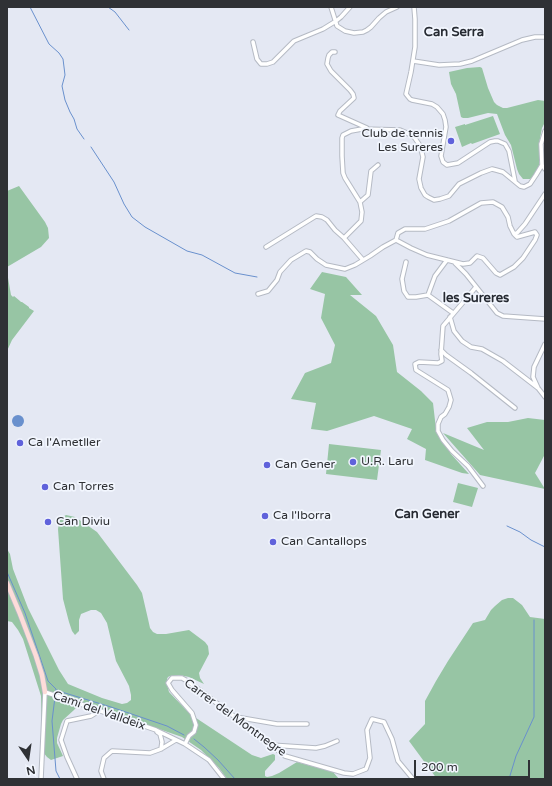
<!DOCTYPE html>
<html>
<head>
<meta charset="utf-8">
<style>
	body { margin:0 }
	#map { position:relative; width:552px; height:786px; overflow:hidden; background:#e4e8f3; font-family:"Varela Round",sans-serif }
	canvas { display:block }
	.frame { position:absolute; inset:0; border:8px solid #2f3135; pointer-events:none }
	.north { position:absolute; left:8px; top:738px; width:40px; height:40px; -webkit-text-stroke:3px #f2f6fe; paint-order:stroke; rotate:167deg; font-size:11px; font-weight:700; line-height:16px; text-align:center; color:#2f3135 }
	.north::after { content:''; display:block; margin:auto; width:14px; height:18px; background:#2f3135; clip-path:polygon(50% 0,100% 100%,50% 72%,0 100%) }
	.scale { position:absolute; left:414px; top:760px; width:116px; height:18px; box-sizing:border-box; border:2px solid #2f3135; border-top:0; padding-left:5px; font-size:12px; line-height:14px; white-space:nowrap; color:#2f3135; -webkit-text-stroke:3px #f2f6fe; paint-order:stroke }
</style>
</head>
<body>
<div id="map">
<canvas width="552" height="786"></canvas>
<div class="frame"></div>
<div class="north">N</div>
<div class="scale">200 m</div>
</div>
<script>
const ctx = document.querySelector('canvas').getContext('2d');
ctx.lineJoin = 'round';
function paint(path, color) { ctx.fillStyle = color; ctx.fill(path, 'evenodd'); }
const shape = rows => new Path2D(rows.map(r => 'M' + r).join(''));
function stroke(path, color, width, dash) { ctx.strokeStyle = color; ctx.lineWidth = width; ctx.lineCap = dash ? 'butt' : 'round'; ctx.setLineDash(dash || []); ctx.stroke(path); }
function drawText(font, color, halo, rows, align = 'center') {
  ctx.font = font + ' "Varela Round",sans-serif'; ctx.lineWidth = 3.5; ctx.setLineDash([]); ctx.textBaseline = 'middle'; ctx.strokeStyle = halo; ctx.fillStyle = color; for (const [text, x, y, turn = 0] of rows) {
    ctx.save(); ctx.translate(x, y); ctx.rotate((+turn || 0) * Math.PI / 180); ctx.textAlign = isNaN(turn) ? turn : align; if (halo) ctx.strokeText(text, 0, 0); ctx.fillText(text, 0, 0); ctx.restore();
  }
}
const green = shape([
	[480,67,482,68,488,88,494,102,497,105,503,108,507,108,538,100,545,101,545,122,542,128,539,144,539,165,538,169,535,175,530,179,523,179,519,174,517,169,511,145,505,135,497,114,488,113,468,118,463,118,461,117,456,94,451,84,449,72,467,68],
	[493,116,500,134,472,144,471,143,462,147,455,127,465,124,465,125],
	[19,186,45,222,48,228,49,238,41,247,7,267,7,191],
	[7,272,11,295,13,297,14,296,20,301,21,302,22,302,29,307,29,308,34,311,12,340,7,351],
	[322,272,346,277,362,295,350,295,376,316,393,345,397,372,421,391,433,403,436,429,451,454,469,474,462,473,425,460,426,449,407,439,412,429,374,416,327,431,311,429,316,403,291,399,305,373,331,363,335,345,321,318,325,294,310,289],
	[528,418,545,420,545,454,535,473,545,489,480,475,443,433,484,450,467,428,487,422,508,422],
	[329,444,381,450,377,480,326,474],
	[458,483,478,488,472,507,453,502],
	[66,515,75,517,84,523,97,532,137,585,142,593,148,619,150,628,153,632,157,634,166,634,189,630,205,642,208,646,209,654,199,673,200,678,204,684,189,677,179,675,170,676,168,677,167,679,167,684,169,692,190,714,252,755,261,758,273,754,275,755,275,760,265,771,265,776,267,777,272,776,279,773,297,762,333,772,339,779,227,779,219,768,201,750,182,737,81,702,74,710,63,720,61,724,57,738,57,743,63,756,51,760,47,757,43,752,42,747,41,696,23,639,18,630,12,622,7,621,7,549,10,554,13,569,28,608,59,670,68,684,102,698,122,704,127,703,131,700,131,695,129,686,116,661,107,623,101,613,96,610,91,610,81,614,79,620,79,631,75,635,72,631,69,622,63,599,58,529,59,523,61,518],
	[508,598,513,598,522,605,530,617,545,619,545,779,437,779,409,741,425,724,425,701,436,681,448,661,473,623,485,620,491,610,495,606,502,600]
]);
const water = shape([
	'12 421a6 6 0 1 1 12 0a6 6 0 1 1-12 0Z'
]);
const stream = shape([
	[30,7,49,44,59,53,63,59,65,75,62,86,65,100,70,112,74,119,77,129,84,139],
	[108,7,115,12,129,30],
	[91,147,114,182,124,204,132,217,145,227,187,251,202,255,235,273,257,277],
	[507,526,520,532,531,540,545,547],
	[7,572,25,613,48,681,56,689,55,694],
	[57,690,65,693,111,707,167,726,184,735],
	[55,697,52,721,56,771,60,779],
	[194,739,204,747,218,760,235,779],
	[509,779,516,756,534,717,534,620]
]);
const street = shape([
	[331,7,337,26,345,31,354,33,363,32,367,30,371,27,379,18,386,12,397,7],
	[414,7,415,19,415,47,411,72,406,94,410,99,412,100,432,104,437,107,443,114,445,120,446,127,441,156,443,162,447,165,458,163,490,142,495,141,498,141,505,144,509,151,515,181],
	[253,42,257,59,261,64,267,64,273,62,294,41,323,29,336,21,341,17,350,7],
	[335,52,332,52,329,55,328,58,327,64,331,71,350,90,353,94,354,98,340,111,338,115,367,128],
	[413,61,439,65,460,64,472,61,522,40,535,37,545,37],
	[545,131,541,144,542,165,545,169],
	[360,202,368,195,371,171,378,165],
	[344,238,361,221,362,212,360,202,345,178,343,173,342,156,342,138,343,135,351,131,362,129,400,130,407,133,414,137,421,147,422,153,423,157,419,179,421,188,425,195,428,197,434,200,440,199,449,196,459,184,481,173,492,169,496,170,503,172,520,186,524,187,530,184,536,175,542,165],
	[396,240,411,248,427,255,463,264,470,263,477,256,483,258,496,273,500,275,514,267,523,258,535,240,537,235,535,232,517,237,514,234],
	[266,247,316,216,322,217,327,220,335,230,344,238,363,260],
	[406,262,402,279,404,291,408,297,416,297,428,295,453,313],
	[455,263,466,274,497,313,503,316,545,319],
	[476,287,443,326,441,354,442,361,438,363,419,362,415,364,416,370,448,390,451,400,449,407,445,414,441,417,438,424,438,431,443,440,452,451,468,466,483,486],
	[258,294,268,291,277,280,280,272,291,260,306,251,310,252,317,259,326,265,345,269,355,265,370,256,383,247,396,240,398,233,405,229,425,229,449,221,481,203,493,202,502,207,508,217,510,226,514,234,517,233,525,224,545,194],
	[428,295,435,276,447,260],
	[450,317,454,331,462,341,471,347,482,349,503,361,538,388],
	[545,344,534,367,533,377,538,388,545,397],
	[441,350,446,355,471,373,515,408],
	[236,717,277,724,307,724],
	[157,732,160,734,162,742,161,749],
	[185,744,189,736,194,732,196,725,192,713,172,690,168,683,172,678,182,678,189,682,235,717,285,756,344,773,353,774,366,769,370,758,367,730,372,719,384,722,392,739,398,761,413,779],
	[271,745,316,748,325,746,337,741],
	[41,779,45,692,156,730,185,744,209,760,224,779],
	[77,779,67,757,61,740,67,721,91,716,99,711],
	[104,779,101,771,104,758,112,751,150,753,161,749,176,740]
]);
const secondary = shape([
	[7,583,20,614,36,656,42,675,45,692]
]);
const markers = [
	[451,141,4,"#6062db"],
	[20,443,4,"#6062db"],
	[353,462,4,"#6062db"],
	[267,465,4,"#6062db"],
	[45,487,4,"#6062db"],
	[265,516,4,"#6062db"],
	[48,522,4,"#6062db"],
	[273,542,4,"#6062db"]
];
const poiNames = [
	["Club de tennis",443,134,"right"],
	["Les Sureres",443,148,"right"],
	["Ca l'Ametller",28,443],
	["U.R. Laru",361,462],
	["Can Gener",275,465],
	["Can Torres",53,487],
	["Ca l'Iborra",273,516],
	["Can Diviu",56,522],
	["Can Cantallops",281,542]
];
const streetNames = [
	["Camí del Valldeix",99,711,19],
	["Carrer del Montnegre",235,718,36]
];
const neighbourhoodNames = [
	["Can Serra",454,33],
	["les Sureres",476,299],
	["Can Gener",427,515]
];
paint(green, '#97c5a4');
paint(water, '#6990cd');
stroke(stream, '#6990cd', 1);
stroke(street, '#b5bac4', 5.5);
stroke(secondary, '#b5bac4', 6);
stroke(street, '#fff', 3.5);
stroke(secondary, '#fddcd9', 4.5);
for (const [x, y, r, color] of markers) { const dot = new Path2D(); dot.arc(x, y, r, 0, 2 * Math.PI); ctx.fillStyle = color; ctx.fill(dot); stroke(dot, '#f2f6fe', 1.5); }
drawText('12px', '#2f3135', '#f2f6fe', poiNames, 'left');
drawText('12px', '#2f3135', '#f2f6fe', streetNames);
drawText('bold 13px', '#262a32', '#f2f6fe', neighbourhoodNames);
</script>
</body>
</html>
